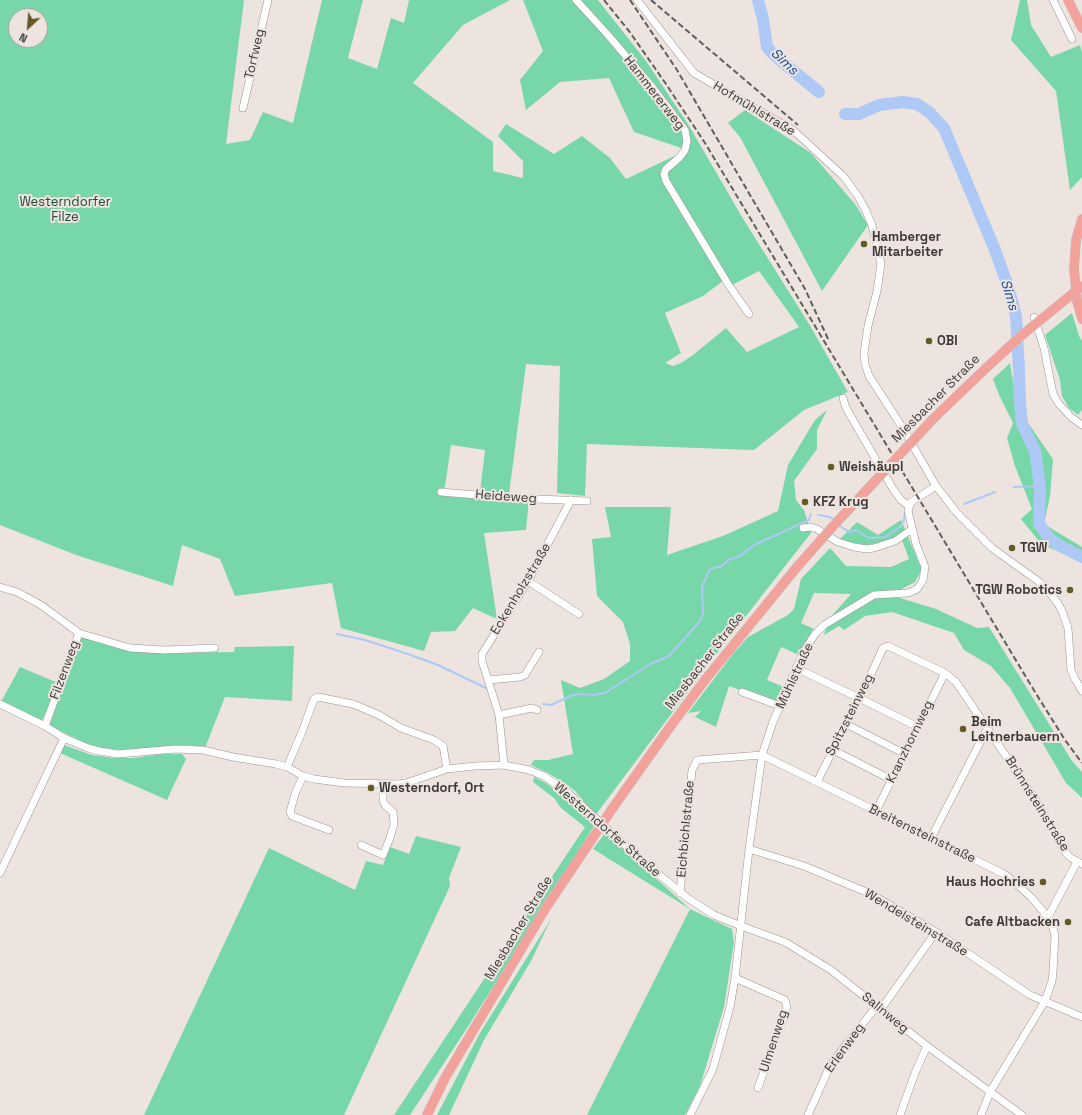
<!DOCTYPE html>
<html>
<head>
<meta charset="utf-8">
<style>
	body { margin:0 }
	#map { position:relative; width:1082px; height:1115px; overflow:hidden; background:#ede4df; font-family:"Space Grotesk",sans-serif }
	canvas { display:block }
	.north { position:absolute; left:8px; top:8px; width:40px; height:40px; box-sizing:border-box; background:#ede4df; border:1px solid #a7a09c; border-radius:50%; rotate:206deg; font-size:11px; font-weight:700; line-height:16px; text-align:center; color:#3d3a38 }
	.north::after { content:''; display:block; margin:auto; width:14px; height:18px; background:#635925; clip-path:polygon(50% 0,100% 100%,50% 72%,0 100%) }
</style>
</head>
<body>
<div id="map">
<canvas width="1082" height="1115"></canvas>
<div class="north">N</div>
</div>
<script>
const ctx = document.querySelector('canvas').getContext('2d');
ctx.lineJoin = 'round';
function paint(path, color) { ctx.fillStyle = color; ctx.fill(path, 'evenodd'); }
const shape = rows => new Path2D(rows.map(r => 'M' + r).join(''));
function stroke(path, color, width, dash) { ctx.strokeStyle = color; ctx.lineWidth = width; ctx.lineCap = dash ? 'butt' : 'round'; ctx.setLineDash(dash || []); ctx.stroke(path); }
function drawText(font, color, halo, rows, align = 'center') {
  ctx.font = font + ' "Space Grotesk",sans-serif'; ctx.lineWidth = 4; ctx.setLineDash([]); ctx.textBaseline = 'middle'; ctx.strokeStyle = halo; ctx.fillStyle = color; for (const [text, x, y, turn = 0] of rows) {
    ctx.save(); ctx.translate(x, y); ctx.rotate((+turn || 0) * Math.PI / 180); ctx.textAlign = isNaN(turn) ? turn : align; if (halo) ctx.strokeText(text, 0, 0); ctx.fillText(text, 0, 0); ctx.restore();
  }
}
const green = shape([
	[0,0,244,0,226,144,250,140,263,112,293,123,322,0,363,0,348,58,377,69,391,18,404,23,409,0,510,0,463,25,413,83,493,142,493,171,523,178,523,161,498,136,506,124,554,154,582,136,610,158,626,179,687,150,634,132,609,78,560,82,526,110,520,80,543,51,523,0,598,0,646,61,688,124,742,217,809,324,848,392,804,410,754,450,587,444,585,496,557,493,560,366,526,364,509,494,480,492,485,450,451,445,445,487,442,493,529,499,526,530,484,533,497,619,473,608,455,631,431,632,424,651,341,628,332,583,235,596,220,559,182,545,173,586,76,555,0,525],
	[16,16,40,16,40,40,16,40],
	[759,271,799,327,747,352,726,328,693,355,681,363,673,366,665,363,681,353,665,313,703,296,727,278,732,285],
	[1020,0,1027,0,1031,25,1051,57,1080,45,1082,53,1082,177,1070,190,1056,91,1011,40],
	[745,110,811,153,855,204,868,225,822,291,740,137,728,123],
	[1072,313,1079,336,1082,341,1082,410,1078,415,1069,408,1062,396,1060,380,1045,335],
	[1010,363,1017,407,1053,459,1050,496,1044,524,1082,547,1082,562,1063,553,1042,545,1021,519,1032,509,1015,466,1007,438,1013,423,1000,397,993,379],
	[827,410,817,430,817,449,794,481,796,500,804,510,811,533,717,653,591,821,594,826,469,1025,410,1115,394,1115,585,827,561,808,554,798,533,782,534,777,546,783,581,810,586,804,575,791,566,784,548,773,531,765,534,760,548,760,573,754,561,680,580,688,604,679,630,661,630,644,623,622,597,596,592,539,611,537,605,507,671,507,667,555,723,536,778,511,788,465,815,420],
	[901,520,922,570,915,582,890,595,936,609,977,628,989,627,1072,761,1082,772,1082,798,1066,783,1010,688,991,666,964,650,954,633,892,612,865,616,844,630,839,626,824,635,828,620,851,594,814,593,801,623,814,629,803,645,799,655,781,647,767,680,784,687,777,704,729,686,716,727,695,717,701,711,688,713,733,654,748,637,788,615,794,609,801,579,830,548,846,566,891,567,909,559,902,540,859,546,840,539,857,522,878,535],
	[82,636,168,653,234,652,235,647,294,646,292,701,225,697,205,748,189,745,121,750,94,747,48,725,79,639],
	[20,667,58,683,42,721,1,702],
	[64,745,92,755,113,758,133,758,163,754,182,754,186,759,167,800,60,753],
	[605,833,690,909,732,929,734,942,724,1007,700,1086,685,1115,587,1115,690,909,593,849],
	[416,836,461,847,449,878,450,886,344,1115,144,1115,269,848,355,890,366,861,383,865,390,847,409,854],
	[551,919,531,961,484,1040,449,1115,437,1115,480,1033]
]);
const stream = shape([
	[1014,487,1040,486],
	[964,504,995,492],
	[818,515,830,517,834,520],
	[838,524,844,529,850,532,856,530,869,538,885,537,900,527,904,520,905,511],
	[337,634,365,640,408,654,438,665,488,689],
	[543,704,551,705,573,695,580,694,594,695,605,693,650,664,669,656,701,620,703,614,702,587,710,569,722,566,728,560,740,556,754,545,809,520,811,514]
]);
const river = shape([
	[758,0,763,19,767,47,774,55,819,92],
	[845,114,859,114,879,105,903,102,917,104,929,112,944,128,995,250,1008,286,1016,316,1019,370,1020,403,1022,424,1035,451,1040,486,1039,524,1050,539,1062,547,1082,557]
]);
const minor = shape([
	[576,0,608,35,653,88,685,130,687,141,685,150,680,157,666,169,664,174,666,181,728,284,749,314],
	[637,0,694,73,711,83,793,130,844,177,858,196,866,211,872,225,881,264,877,291,868,326,864,353,865,364,869,376,904,430,936,486,957,513,992,548,1038,581,1049,592,1057,602,1062,611,1068,628,1071,670,1075,679,1082,691],
	[1053,0,1072,39],
	[243,108,268,0],
	[1034,317,1044,348,1053,394,1059,404,1071,417,1082,425],
	[843,398,846,408,893,489,901,500,909,506],
	[441,492,511,498,587,501],
	[803,528,811,527,817,529,838,542,854,547,867,549,874,548,895,541,912,529],
	[528,581,579,614],
	[0,587,17,592,41,605,79,633,45,726],
	[79,633,130,648,164,650,215,648],
	[796,668,859,698,918,727],
	[488,680,520,677,525,675,539,652],
	[742,692,780,706],
	[0,704,45,726,64,738,88,748,99,751,118,754,175,749,203,750,233,757,276,764,287,767,303,776,314,779,344,783,398,784,406,783,447,769,475,766,504,765,529,770,544,776,566,791,641,860,689,899,714,915,741,926,785,942,831,970,927,1046,1022,1115],
	[499,715,532,708,537,710],
	[846,724,905,754],
	[833,750,892,780],
	[504,765,499,715,482,661,482,654,528,581,571,500],
	[287,767,302,732,314,699,318,697,353,704,379,715,401,728,434,740,443,746,447,769],
	[303,776,295,794,290,812,292,816,329,830],
	[817,782,872,672,883,648,888,646,945,673,956,682,1039,805,1066,853,1071,858,1082,864],
	[876,811,945,673],
	[931,838,988,727],
	[361,845,383,855,390,838,394,824,393,812,385,805,383,801,383,784],
	[749,849,804,866,871,894,936,932,1030,995,1082,1017],
	[0,873,64,738],
	[680,893,692,770,697,760,762,755,1004,874,1013,881,1031,897,1048,917,1052,925,1055,935,1053,972,1052,981,1045,1001,990,1092,981,1115],
	[1048,917,1077,862],
	[735,978,785,1000,787,1007,758,1088],
	[881,1009,936,932],
	[690,1115,713,1069,730,1007,735,978,749,849,762,755,773,722,803,653,815,634,824,625,874,595,908,593,917,589,920,585,923,580,925,567,916,544,908,511,911,502,936,486],
	[808,1115,830,1066,847,1043,877,1006],
	[900,1115,915,1073,927,1046]
]);
const major = shape([
	[1068,0,1082,28],
	[1082,219,1076,240,1074,269,1077,301,1082,319],
	[612,809,670,727,705,680,797,567],
	[427,1115,445,1078,545,909,590,842]
]);
const rail = shape([
	[604,0,629,31,666,84,705,143,1035,692,1065,740,1082,763],
	[630,0,677,70,805,289,829,341],
	[651,0,798,125]
]);
const majorBridge = shape([
	[797,567,835,524,933,419,985,369,1022,335,1082,286],
	[590,842,612,809]
]);
const markers = [
	[864,244,4,"#635925"],
	[929,341,4,"#635925"],
	[831,467,4,"#635925"],
	[805,502,4,"#635925"],
	[1012,548,4,"#635925"],
	[1070,590,4,"#635925"],
	[963,729,4,"#635925"],
	[371,788,4,"#635925"],
	[1043,882,4,"#635925"],
	[1068,922,4,"#635925"]
];
const streetNames = [
	["Torfweg",255,54,-77],
	["Hammererweg",654,93,52],
	["Hofmühlstraße",754,109,31],
	["Miesbacher Straße",936,399,-45],
	["Heideweg",506,497,4],
	["Eckenholzstraße",521,589,-59],
	["Miesbacher Straße",705,661,-52],
	["Filzenweg",65,670,-70],
	["Mühlstraße",795,676,-65],
	["Spitzsteinweg",850,715,-63],
	["Kranzhornweg",910,742,-64],
	["Brünnsteinstraße",1037,804,58],
	["Eichbichlstraße",686,829,-85],
	["Westerndorfer Straße",607,830,41],
	["Breitensteinstraße",922,834,26],
	["Wendelsteinstraße",916,923,31],
	["Miesbacher Straße",519,928,-59],
	["Salinweg",885,1013,39],
	["Ulmenweg",774,1041,-72],
	["Erlenweg",845,1048,-54]
];
const parkNames = [
	["Westerndorfer",65,202],
	["Filze",65,217]
];
const poiNames = [
	["Hamberger",872,237],
	["Mitarbeiter",872,252],
	["OBI",937,341],
	["Weishäupl",839,467],
	["KFZ Krug",813,502],
	["TGW",1020,548],
	["TGW Robotics",1062,590,"right"],
	["Beim",971,722],
	["Leitnerbauern",971,737],
	["Westerndorf, Ort",379,788],
	["Haus Hochries",1035,882,"right"],
	["Cafe Altbacken",1060,922,"right"]
];
const waterNames = [
	["Sims",784,62,43],
	["Sims",1009,295,73]
];
paint(green, '#78d7a9');
stroke(stream, '#aec9f5', 2);
stroke(river, '#aec9f5', 12);
stroke(minor, '#9c948f', 8);
stroke(major, '#c5c4c3', 10);
stroke(minor, '#fff', 7);
stroke(major, '#f2a29a', 9);
stroke(rail, '#625e5b', 2, [6, 3]);
stroke(majorBridge, '#c5c4c3', 10, []);
stroke(majorBridge, '#f2a29a', 9);
for (const [x, y, r, color] of markers) { const dot = new Path2D(); dot.arc(x, y, r, 0, 2 * Math.PI); ctx.fillStyle = color; ctx.fill(dot); stroke(dot, '#ede4df', 1.5); }
drawText('13px', '#3d3a38', '#ede4df', streetNames);
drawText('13px', '#234c39', '#ede4df', parkNames);
drawText('bold 13px', '#3d3a38', '#ede4df', poiNames, 'left');
drawText('italic 14px', '#184b9d', '#ede4df', waterNames);
</script>
</body>
</html>
